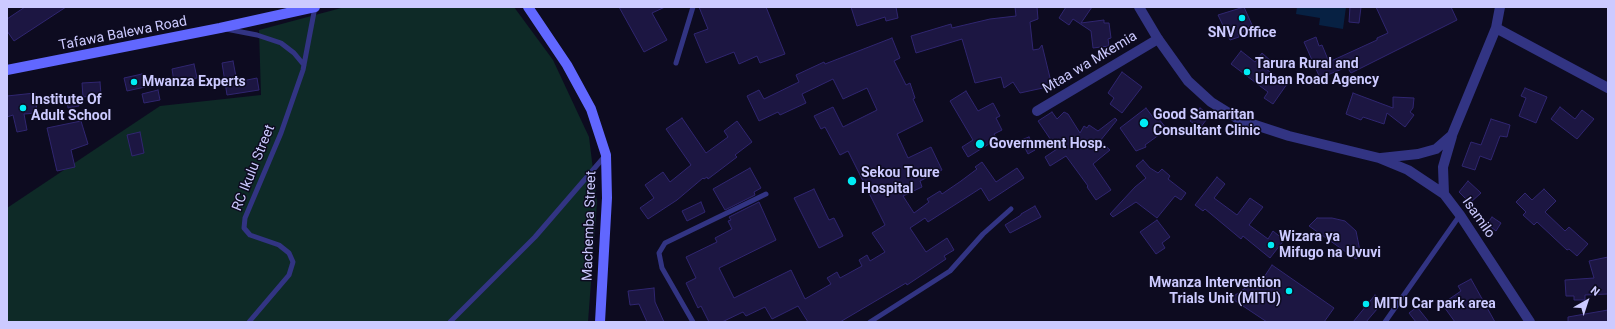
<!DOCTYPE html>
<html>
<head>
<meta charset="utf-8">
<style>
	body { margin:0 }
	#map { position:relative; width:1615px; height:329px; overflow:hidden; background:#0d0b20; font-family:Roboto,sans-serif }
	canvas { display:block }
	.frame { position:absolute; inset:0; border:8px solid #cccaff; pointer-events:none }
	.north { position:absolute; left:1567px; top:281px; width:40px; height:40px; -webkit-text-stroke:3px #0d0b20; paint-order:stroke; rotate:39deg; font-size:11px; font-weight:700; line-height:16px; text-align:center; color:#cccaff }
	.north::after { content:''; display:block; margin:auto; width:14px; height:18px; background:#cccaff; clip-path:polygon(50% 0,100% 100%,50% 72%,0 100%) }
</style>
</head>
<body>
<div id="map">
<canvas width="1615" height="329"></canvas>
<div class="frame"></div>
<div class="north">N</div>
</div>
<script>
const ctx = document.querySelector('canvas').getContext('2d');
ctx.lineJoin = 'round';
function paint(path, color) { ctx.fillStyle = color; ctx.fill(path, 'evenodd'); }
const shape = rows => new Path2D(rows.map(r => 'M' + r).join(''));
function stroke(path, color, width, dash) { ctx.strokeStyle = color; ctx.lineWidth = width; ctx.lineCap = dash ? 'butt' : 'round'; ctx.setLineDash(dash || []); ctx.stroke(path); }
function drawText(font, color, halo, rows, align = 'center') {
  ctx.font = font + ' Roboto,sans-serif'; ctx.lineWidth = 3; ctx.setLineDash([]); ctx.textBaseline = 'middle'; ctx.strokeStyle = halo; ctx.fillStyle = color; for (const [text, x, y, turn = 0] of rows) {
    ctx.save(); ctx.translate(x, y); ctx.rotate((+turn || 0) * Math.PI / 180); ctx.textAlign = isNaN(turn) ? turn : align; if (halo) ctx.strokeText(text, 0, 0); ctx.fillText(text, 0, 0); ctx.restore();
  }
}
const green = shape([
	[345,7,514,7,553,60,589,137,597,202,588,322,7,322,7,208,160,106,261,95,259,30]
]);
const water = shape([
	[1297,7,1346,7,1343,29,1319,25,1320,18,1296,14]
]);
const building = shape([
	[25,7,66,7,14,41,7,31,7,19,25,7],
	[619,7,665,7,652,13,667,40,644,52,619,7],
	[699,7,766,7,785,54,760,63,757,56,739,64,734,52,706,63,694,34,708,29,699,7],
	[851,7,896,7,898,18,886,21,885,17,857,26,851,7],
	[1015,7,1037,7,1038,19,1030,22,1033,50,1039,49,1042,45,1052,86,1020,93,1013,82,1004,88,1001,77,975,83,962,39,916,53,911,36,951,24,952,28,990,19,1016,16,1015,7],
	[1066,7,1092,7,1081,23,1104,20,1104,23,1109,23,1111,38,1108,39,1109,46,1093,48,1091,31,1073,19,1069,25,1059,18,1066,7],
	[1244,7,1252,25,1243,29,1244,31,1238,34,1239,37,1230,40,1218,15,1244,7],
	[1350,7,1361,7,1359,23,1349,22,1350,7],
	[1376,7,1451,7,1457,20,1351,73,1347,67,1320,78,1304,42,1316,37,1319,46,1322,45,1329,62,1377,40,1377,38,1388,33,1376,7],
	[892,38,900,58,894,61,906,85,910,83,915,98,913,99,923,121,897,134,908,158,931,147,942,170,920,181,922,187,903,196,914,213,929,202,927,199,940,191,942,194,961,181,977,169,975,167,982,162,996,182,1017,168,1024,178,989,201,981,188,928,222,925,218,910,228,926,252,947,238,954,250,944,256,946,259,907,285,906,283,840,322,808,322,798,306,772,319,765,307,746,316,743,312,722,322,709,322,701,306,698,308,686,283,696,278,686,257,717,242,715,238,732,229,728,221,731,220,729,217,759,202,776,240,719,268,734,298,791,270,805,299,831,284,827,278,837,272,840,278,862,266,859,260,867,255,870,261,885,252,872,233,885,225,848,151,840,155,825,127,821,129,814,116,833,107,843,127,877,110,867,88,843,99,833,79,802,94,806,103,780,115,778,112,759,121,747,96,759,90,764,99,799,82,796,75,824,62,825,64,892,38],
	[1241,51,1255,62,1262,53,1272,62,1266,69,1287,84,1273,104,1264,98,1268,92,1231,64,1241,51],
	[233,61,237,82,257,78,259,90,227,95,222,63,233,61],
	[194,64,197,78,174,82,172,69,194,64],
	[1122,72,1142,87,1122,113,1110,104,1114,98,1108,93,1122,72],
	[142,74,145,87,127,91,124,78,142,74],
	[100,82,101,95,83,97,82,83,100,82],
	[1525,88,1547,97,1536,123,1519,116,1526,98,1521,96,1525,88],
	[158,90,160,100,144,103,142,94,158,90],
	[966,91,978,111,993,103,1000,116,996,118,1002,130,994,134,997,139,968,157,962,147,973,140,950,101,966,91],
	[35,93,37,113,24,114,27,130,17,132,13,115,7,117,7,96,35,93],
	[1353,93,1393,108,1393,97,1414,98,1413,108,1410,112,1414,115,1405,127,1387,113,1384,124,1363,117,1361,120,1346,114,1353,93],
	[77,97,79,106,68,108,67,99,77,97],
	[1560,107,1575,119,1582,110,1594,119,1577,139,1551,119,1560,107],
	[1146,108,1155,120,1158,118,1167,129,1145,145,1146,147,1136,151,1120,128,1146,108],
	[1200,108,1210,115,1200,128,1190,121,1200,108],
	[1052,112,1057,119,1064,112,1068,114,1080,133,1084,126,1087,128,1089,125,1098,131,1115,118,1117,120,1100,141,1110,150,1093,164,1111,190,1096,200,1087,187,1088,186,1066,156,1050,166,1045,157,1057,149,1038,121,1052,112],
	[682,118,706,153,728,137,724,131,737,121,752,142,735,155,737,157,708,179,707,177,704,179,703,178,677,200,648,219,640,208,654,198,645,185,663,172,670,182,691,165,666,129,682,118],
	[1491,119,1510,125,1507,137,1500,136,1491,160,1480,156,1475,170,1462,166,1471,142,1481,145,1491,119],
	[81,121,88,144,71,150,75,167,57,171,47,128,81,121],
	[140,132,144,153,132,156,127,135,140,132],
	[1029,137,1035,150,1028,154,1021,140,1029,137],
	[1143,160,1150,168,1158,173,1162,169,1170,176,1168,179,1186,193,1181,200,1175,196,1157,218,1136,202,1113,217,1110,214,1135,187,1146,178,1136,166,1143,160],
	[750,168,761,188,754,192,755,195,725,210,713,189,750,168],
	[1217,177,1225,184,1214,198,1237,215,1250,198,1263,207,1249,225,1268,239,1273,231,1284,240,1270,258,1243,236,1241,239,1205,209,1203,211,1195,205,1217,177],
	[1468,181,1481,193,1470,203,1459,192,1468,181],
	[814,189,829,220,834,218,843,236,819,248,794,198,814,189],
	[1544,189,1556,201,1545,212,1565,231,1569,227,1588,244,1577,256,1569,249,1567,250,1537,222,1534,225,1523,215,1526,212,1516,202,1525,193,1532,200,1544,189],
	[701,202,705,212,687,221,682,211,701,202],
	[1035,206,1041,217,1010,233,1005,225,1021,215,1021,214,1035,206],
	[1492,217,1501,223,1496,231,1487,224,1492,217],
	[1317,218,1332,218,1345,221,1356,231,1360,251,1356,259,1309,226,1317,218],
	[1157,220,1170,237,1162,243,1165,248,1156,254,1140,232,1157,220],
	[1608,257,1608,294,1585,295,1585,300,1574,300,1574,296,1566,296,1565,280,1594,278,1589,261,1608,257],
	[1272,265,1334,308,1324,322,1267,322,1231,298,1251,284,1257,288,1272,265],
	[1471,279,1495,322,1455,322,1442,304,1461,291,1458,286,1471,279],
	[654,288,655,302,664,322,647,322,639,304,630,305,628,291,654,288],
	[1375,295,1383,302,1366,322,1353,322,1375,295],
	[1417,307,1429,322,1416,322,1409,313,1417,307],
	[1608,310,1608,322,1568,322,1568,317,1608,310]
]);
const service = shape([
	[226,29,257,35,281,43,294,53,304,65],
	[676,63,693,7],
	[249,322,289,275,293,262,289,253,279,245,250,235,244,228,245,218,281,133,303,70,315,7],
	[450,322,535,237,605,156],
	[693,322,662,268,659,253,665,243,766,194],
	[870,322,950,271,983,234,1011,209],
	[1385,322,1460,215]
]);
const minor = shape([
	[1037,111,1158,39]
]);
const tertiary = shape([
	[1139,7,1158,39,1188,81,1211,102,1240,120,1289,136,1379,158,1408,170,1444,194,1460,215,1530,322],
	[1496,28,1608,88],
	[1381,158,1418,154,1436,149,1452,135,1496,28,1500,7],
	[1444,194,1443,167,1452,136]
]);
const secondary = shape([
	[528,7,567,65,591,109,606,155,607,198,600,322],
	[7,70,220,28,315,7]
]);
const markers = [
	[1242,18,4,"#00ecf5"],
	[1247,72,4,"#00ecf5"],
	[134,82,4,"#00ecf5"],
	[23,108,4,"#00ecf5"],
	[1144,123,5,"#00ecf5"],
	[980,144,5,"#00ecf5"],
	[852,181,5,"#00ecf5"],
	[1271,245,4,"#00ecf5"],
	[1289,291,4,"#00ecf5"],
	[1366,304,4,"#00ecf5"]
];
const poiNames = [
	["SNV Office",1242,33,"center"],
	["Tarura Rural and",1255,64],
	["Urban Road Agency",1255,80],
	["Mwanza Experts",142,82],
	["Institute Of",31,100],
	["Adult School",31,116],
	["Good Samaritan",1153,115],
	["Consultant Clinic",1153,131],
	["Government Hosp.",989,144],
	["Sekou Toure",861,173],
	["Hospital",861,189],
	["Wizara ya",1279,237],
	["Mifugo na Uvuvi",1279,253],
	["Mwanza Intervention",1281,283,"right"],
	["Trials Unit (MITU)",1281,299,"right"],
	["MITU Car park area",1374,304]
];
const streetNames = [
	["Tafawa Balewa Road",123,34,-11],
	["Mtaa wa Mkemia",1090,63,-31],
	["RC Ikulu Street",254,168,-68],
	["Isamilo",1478,218,55],
	["Machemba Street",590,226,-88]
];
paint(green, '#0e2a27');
paint(water, '#072143');
paint(building, '#1c1642');
stroke(building, '#302670', 1);
stroke(service, '#323483', 5);
stroke(minor, '#323483', 10);
stroke(tertiary, '#323483', 10);
stroke(secondary, '#6167ff', 10);
for (const [x, y, r, color] of markers) { const dot = new Path2D(); dot.arc(x, y, r, 0, 2 * Math.PI); ctx.fillStyle = color; ctx.fill(dot); stroke(dot, '#0d0b20', 1.5); }
drawText('bold 14px', '#cccaff', '#0d0b20', poiNames, 'left');
drawText('14px', '#cccaff', '#0d0b20', streetNames);
</script>
</body>
</html>
